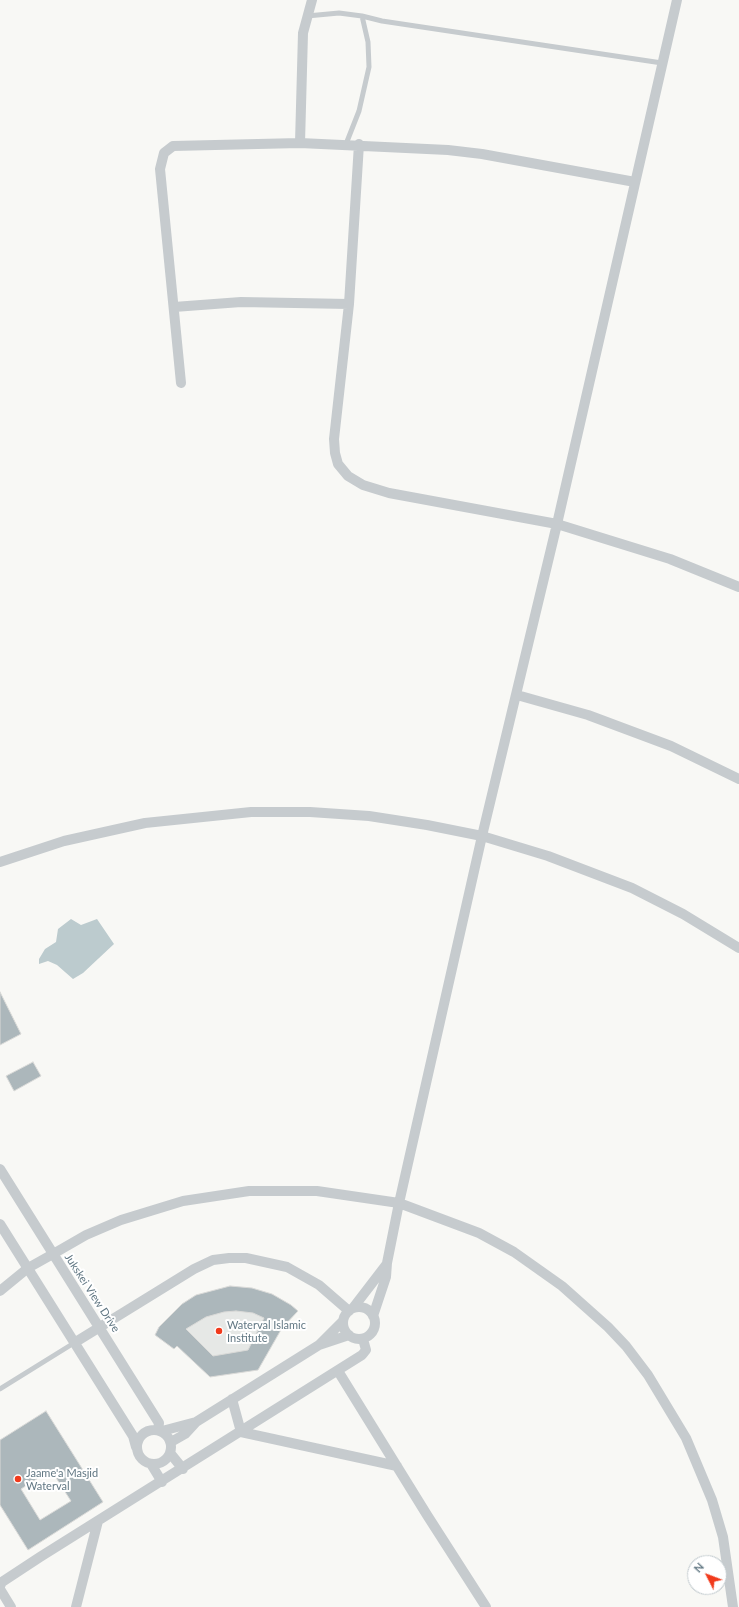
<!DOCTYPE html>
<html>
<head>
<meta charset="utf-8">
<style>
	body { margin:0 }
	#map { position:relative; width:739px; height:1607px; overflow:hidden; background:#f8f8f5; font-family:Lato,sans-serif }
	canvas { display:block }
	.north { position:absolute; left:687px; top:1555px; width:40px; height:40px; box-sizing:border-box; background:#fff; border:1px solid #c0c9cd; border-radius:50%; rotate:312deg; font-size:11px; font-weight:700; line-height:16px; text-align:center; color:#617783 }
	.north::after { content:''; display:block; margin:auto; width:14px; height:18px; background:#f13a1c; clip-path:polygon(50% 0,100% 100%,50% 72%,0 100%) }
</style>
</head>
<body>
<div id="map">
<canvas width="739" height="1607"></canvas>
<div class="north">N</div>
</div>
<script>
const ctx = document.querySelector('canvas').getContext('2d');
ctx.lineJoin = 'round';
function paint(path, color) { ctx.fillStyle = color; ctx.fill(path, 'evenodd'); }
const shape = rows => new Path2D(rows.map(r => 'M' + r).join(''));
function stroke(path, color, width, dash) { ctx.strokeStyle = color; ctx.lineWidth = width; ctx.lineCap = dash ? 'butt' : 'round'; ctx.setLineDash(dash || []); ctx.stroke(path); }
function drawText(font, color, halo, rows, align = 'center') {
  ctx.font = font + ' Lato,sans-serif'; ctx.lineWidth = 4; ctx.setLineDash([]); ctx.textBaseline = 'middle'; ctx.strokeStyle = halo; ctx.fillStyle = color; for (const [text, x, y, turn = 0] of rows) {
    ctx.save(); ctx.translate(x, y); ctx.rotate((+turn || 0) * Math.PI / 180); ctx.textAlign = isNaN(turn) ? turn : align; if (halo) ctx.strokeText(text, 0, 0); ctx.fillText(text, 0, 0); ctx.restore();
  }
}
const built = shape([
	[272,1294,291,1305,298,1311,282,1328,258,1370,210,1377,177,1346,174,1349,155,1335,159,1327,182,1304,196,1295]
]);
const water = shape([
	[71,919,81,925,97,919,114,944,83,973,73,979,57,965,48,961,39,964,39,959,45,949,56,942,58,929]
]);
const building = shape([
	[0,992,21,1034,0,1045,0,992],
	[33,1062,41,1076,14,1091,6,1076,33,1062],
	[230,1286,252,1288,272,1294,291,1305,298,1311,282,1328,258,1370,210,1377,177,1346,174,1349,155,1335,159,1327,182,1304,196,1295,230,1286],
	[236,1311,253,1313,264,1318,248,1350,213,1356,186,1329,206,1317,224,1312,236,1311],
	[46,1411,103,1502,28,1550,0,1505,0,1440,46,1411],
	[51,1470,71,1501,40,1520,21,1489,51,1470]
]);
const service = shape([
	[307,16,339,13,362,16,382,21,662,63],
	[346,144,359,111,369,67,368,42,362,16],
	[0,1389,74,1343]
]);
const minor = shape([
	[300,143,303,33,312,0],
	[359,144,349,304,334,439,335,453,338,464,348,476,363,485,389,493,557,524,670,559,739,587],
	[174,307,241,302,349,304],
	[181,383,160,169,164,153,173,146,300,143,448,150,482,154,635,182],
	[517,695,588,715,671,746,739,779],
	[0,862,64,841,145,823,251,812,310,812,369,816,427,825,482,836,548,856,632,888,683,914,739,948],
	[0,1169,159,1423,158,1430],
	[0,1224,133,1436,136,1447],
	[0,1291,28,1268,53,1254,86,1235,121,1220,183,1201,249,1191,317,1191,399,1203,479,1233,514,1252,562,1286,608,1327,626,1346,648,1375,686,1438,712,1500,723,1537,733,1607],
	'343 1323a16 16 0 1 1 32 0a16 16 0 1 1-32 0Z',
	[353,1308,386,1265],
	[373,1316,386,1277,387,1263,399,1203,482,836,557,524,677,0],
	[74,1343,194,1269,213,1260,229,1258,246,1258,287,1267,319,1285,349,1311],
	[319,1345,349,1335],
	[338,1371,427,1515,486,1607],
	[232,1399,241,1432,397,1466],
	'137 1447a17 17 0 1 1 34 0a17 17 0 1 1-34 0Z',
	[162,1431,196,1422],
	[171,1442,185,1434,196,1422,319,1345,343,1321],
	[170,1453,183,1469],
	[151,1464,162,1482],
	[0,1586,2,1582,40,1557,362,1355,366,1350,363,1339],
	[0,1589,11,1607],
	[76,1607,98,1521]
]);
const markers = [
	[219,1331,4,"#f13a1c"],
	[18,1479,4,"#f13a1c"]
];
const streetNames = [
	["Jukskei View Drive",92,1293,57]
];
const poiNames = [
	["Waterval Islamic",227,1325],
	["Institute",227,1338],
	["Jaame'a Masjid",26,1473],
	["Waterval",26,1486]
];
paint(built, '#e6e8e6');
paint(water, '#bccbce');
paint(building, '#acb7bb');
stroke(building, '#dadad8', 1);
stroke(service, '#c6cbce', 5);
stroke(minor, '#c6cbce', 10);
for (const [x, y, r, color] of markers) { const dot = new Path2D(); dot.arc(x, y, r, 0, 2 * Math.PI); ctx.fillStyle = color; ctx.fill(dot); stroke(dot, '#fff', 1.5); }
drawText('11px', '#617783', '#fff', streetNames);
drawText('11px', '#617783', '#fff', poiNames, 'left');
</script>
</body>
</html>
